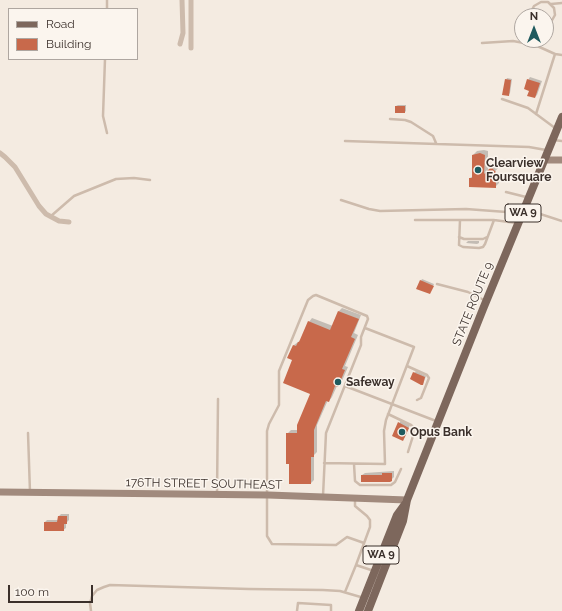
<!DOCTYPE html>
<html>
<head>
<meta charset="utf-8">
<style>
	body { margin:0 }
	#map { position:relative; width:562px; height:611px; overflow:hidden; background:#f4ebe1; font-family:Raleway,sans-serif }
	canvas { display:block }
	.legend { position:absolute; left:8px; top:8px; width:130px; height:52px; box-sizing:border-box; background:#fbf5ee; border:1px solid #aea6a0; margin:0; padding:5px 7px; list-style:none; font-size:12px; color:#3b302b }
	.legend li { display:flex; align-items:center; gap:8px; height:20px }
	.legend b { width:20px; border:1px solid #aea6a0 }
	.north { position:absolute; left:514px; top:8px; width:40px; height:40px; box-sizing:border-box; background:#fbf5ee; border:1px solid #aea6a0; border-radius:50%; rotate:0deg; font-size:11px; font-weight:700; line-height:16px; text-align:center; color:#3b302b }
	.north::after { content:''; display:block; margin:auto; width:14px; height:18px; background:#1f5a5e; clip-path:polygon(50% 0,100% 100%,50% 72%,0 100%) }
	.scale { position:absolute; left:8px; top:585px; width:85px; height:18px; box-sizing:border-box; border:2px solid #3b302b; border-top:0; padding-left:5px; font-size:12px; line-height:14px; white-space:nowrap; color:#3b302b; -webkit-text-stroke:3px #fbf5ee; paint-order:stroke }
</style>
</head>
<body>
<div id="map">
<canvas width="562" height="611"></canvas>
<ul class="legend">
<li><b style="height:5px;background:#7d675c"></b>Road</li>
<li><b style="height:11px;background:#c8694b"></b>Building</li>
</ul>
<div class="north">N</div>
<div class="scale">100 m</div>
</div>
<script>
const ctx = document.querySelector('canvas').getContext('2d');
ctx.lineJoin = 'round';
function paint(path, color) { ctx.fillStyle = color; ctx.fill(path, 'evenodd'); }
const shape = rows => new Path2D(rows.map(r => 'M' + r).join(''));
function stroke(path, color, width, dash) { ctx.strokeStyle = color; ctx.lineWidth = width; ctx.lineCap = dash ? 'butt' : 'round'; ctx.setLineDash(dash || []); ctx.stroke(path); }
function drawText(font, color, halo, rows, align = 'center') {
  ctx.font = font + ' Raleway,sans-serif'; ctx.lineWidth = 3; ctx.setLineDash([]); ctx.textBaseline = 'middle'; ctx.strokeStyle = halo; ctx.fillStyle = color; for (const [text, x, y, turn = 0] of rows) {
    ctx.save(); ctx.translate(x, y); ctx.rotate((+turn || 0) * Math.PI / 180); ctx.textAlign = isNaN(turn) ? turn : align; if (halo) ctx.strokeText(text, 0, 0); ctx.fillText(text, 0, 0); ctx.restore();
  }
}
const shadow = shape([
	[530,77,542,81,537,95,535,97,530,90,528,80],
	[507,78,512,79,510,93,508,95,506,80],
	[398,105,406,105,406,111,405,112,396,106],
	[484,150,488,151,488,172,495,165,498,168,492,175,499,175,499,183,495,187,470,178,473,176,473,155,477,151],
	[468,241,479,241,479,243,477,244,466,243],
	[422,279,434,284,430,293,421,281],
	[342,308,361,315,354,333,358,335,345,366,348,367,341,383,337,386,332,397,329,401,328,400,317,425,317,452,314,455,314,480,311,483,290,463,287,434,291,430,298,430,311,394,294,359,289,357,294,345,302,339,309,322,312,318,333,326,339,311],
	[416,371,426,376,423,384,414,373],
	[401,420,410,425,405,437,403,440,393,436],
	[394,471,394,477,390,481,362,475,365,473],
	[61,514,69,514,69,520,66,523,66,528,63,530,45,522,47,520,59,520,59,516]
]);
const building = shape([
	[505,79,511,80,509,96,502,95],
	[527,79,540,83,535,98,527,96,529,91,524,89],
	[395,106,405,106,405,113,395,113],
	[480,153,485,155,484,174,491,167,496,172,490,178,496,179,496,188,469,187,469,178,472,178,472,155],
	[420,280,434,286,430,294,416,289],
	[338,311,359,319,351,337,355,339,342,369,345,370,338,387,335,386,329,402,326,401,314,430,314,457,311,457,311,484,289,484,289,464,286,464,286,433,297,433,297,425,310,394,283,383,292,360,287,358,293,345,296,346,298,342,299,342,308,321,330,330],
	[413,372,425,377,423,385,421,385,410,379],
	[398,422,409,428,403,441,392,436],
	[382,473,392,473,392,481,390,482,361,482,361,475,382,475],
	[58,516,67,516,67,524,64,524,64,531,44,531,44,522,57,522]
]);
const lane = shape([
	[551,4,562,3],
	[107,9,107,0],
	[532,16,531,12,534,6,541,2,548,2,554,8,555,15,551,22,546,25],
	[482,43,513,41,535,45,555,54],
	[105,59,103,116,107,133],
	[502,99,528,108,555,128],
	[536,114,555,54,562,55],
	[390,119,405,120,411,122,433,136,436,143],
	[553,140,562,141],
	[345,141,529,147,546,150],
	[515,163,527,161,541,163],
	[506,192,526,197],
	[341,200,369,209,380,211,466,209,520,213],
	[525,209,562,221],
	[51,216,74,196,116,179,134,178,150,180],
	[415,220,494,220,516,223],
	[460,220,459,245,463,247,479,248,483,247,485,244,494,220],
	[459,237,464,239,483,239,487,237],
	[437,284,468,292,486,301],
	[407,366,427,375,429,378,421,398,417,400],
	[345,386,436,421],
	[388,414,411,425,413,427,413,436,408,452],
	[28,433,30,492],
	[324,463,385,464,384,431,386,420,414,347,365,328],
	[354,464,355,481,360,485,391,485,395,482,401,469],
	[217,494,218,399],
	[323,496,326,433,361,345,361,337,368,319,367,316,316,295,313,296,308,300,279,371,279,405,269,424,267,431,267,536,272,544,336,545,347,537,364,543],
	[355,498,355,506,367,516,370,520,370,527,356,565,374,571],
	[345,592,356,565],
	[91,611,90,603,92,596,97,590,104,587,110,585,249,589,323,590,340,591,364,598],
	[297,611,298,603,331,605,331,611]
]);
const street = shape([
	[180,44,183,33,182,0],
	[191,48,191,0],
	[0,153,5,157,15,167,39,206,46,214,59,221,69,222]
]);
const secondary = shape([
	[545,160,562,160],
	[0,492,268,495,407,500]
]);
const primary = shape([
	[359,611,397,515,405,504],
	[368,611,403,521,407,500,483,309,562,117]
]);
const markers = [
	[478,170,4,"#1f5a5e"],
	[338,382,4,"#1f5a5e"],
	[402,432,4,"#1f5a5e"]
];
const shields = [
	[523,213,36],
	[381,555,36]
];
const shieldNames = [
	["WA 9",523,213],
	["WA 9",381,555]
];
const poiNames = [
	["Clearview",486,163],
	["Foursquare",486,177],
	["Safeway",346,382],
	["Opus Bank",410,432]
];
const streetNames = [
	["STATE ROUTE 9",473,304,-68],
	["176TH STREET SOUTHEAST",204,484,1]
];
paint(shadow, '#0003');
paint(building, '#c8694b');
stroke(lane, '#cdbbac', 2.5);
stroke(street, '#cdbbac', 5);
stroke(secondary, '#a18a7d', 7);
stroke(primary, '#7d675c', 8);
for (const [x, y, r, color] of markers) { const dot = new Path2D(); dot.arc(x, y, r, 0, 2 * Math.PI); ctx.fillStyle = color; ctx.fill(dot); stroke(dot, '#fbf5ee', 1.5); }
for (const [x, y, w] of shields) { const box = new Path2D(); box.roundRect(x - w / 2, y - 9, w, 18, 3); ctx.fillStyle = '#fbf5ee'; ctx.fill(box); stroke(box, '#3b302b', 1); }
drawText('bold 11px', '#3b302b', null, shieldNames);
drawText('bold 12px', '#3b302b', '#fbf5ee', poiNames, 'left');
drawText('12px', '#3b302b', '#fbf5ee', streetNames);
</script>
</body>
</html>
